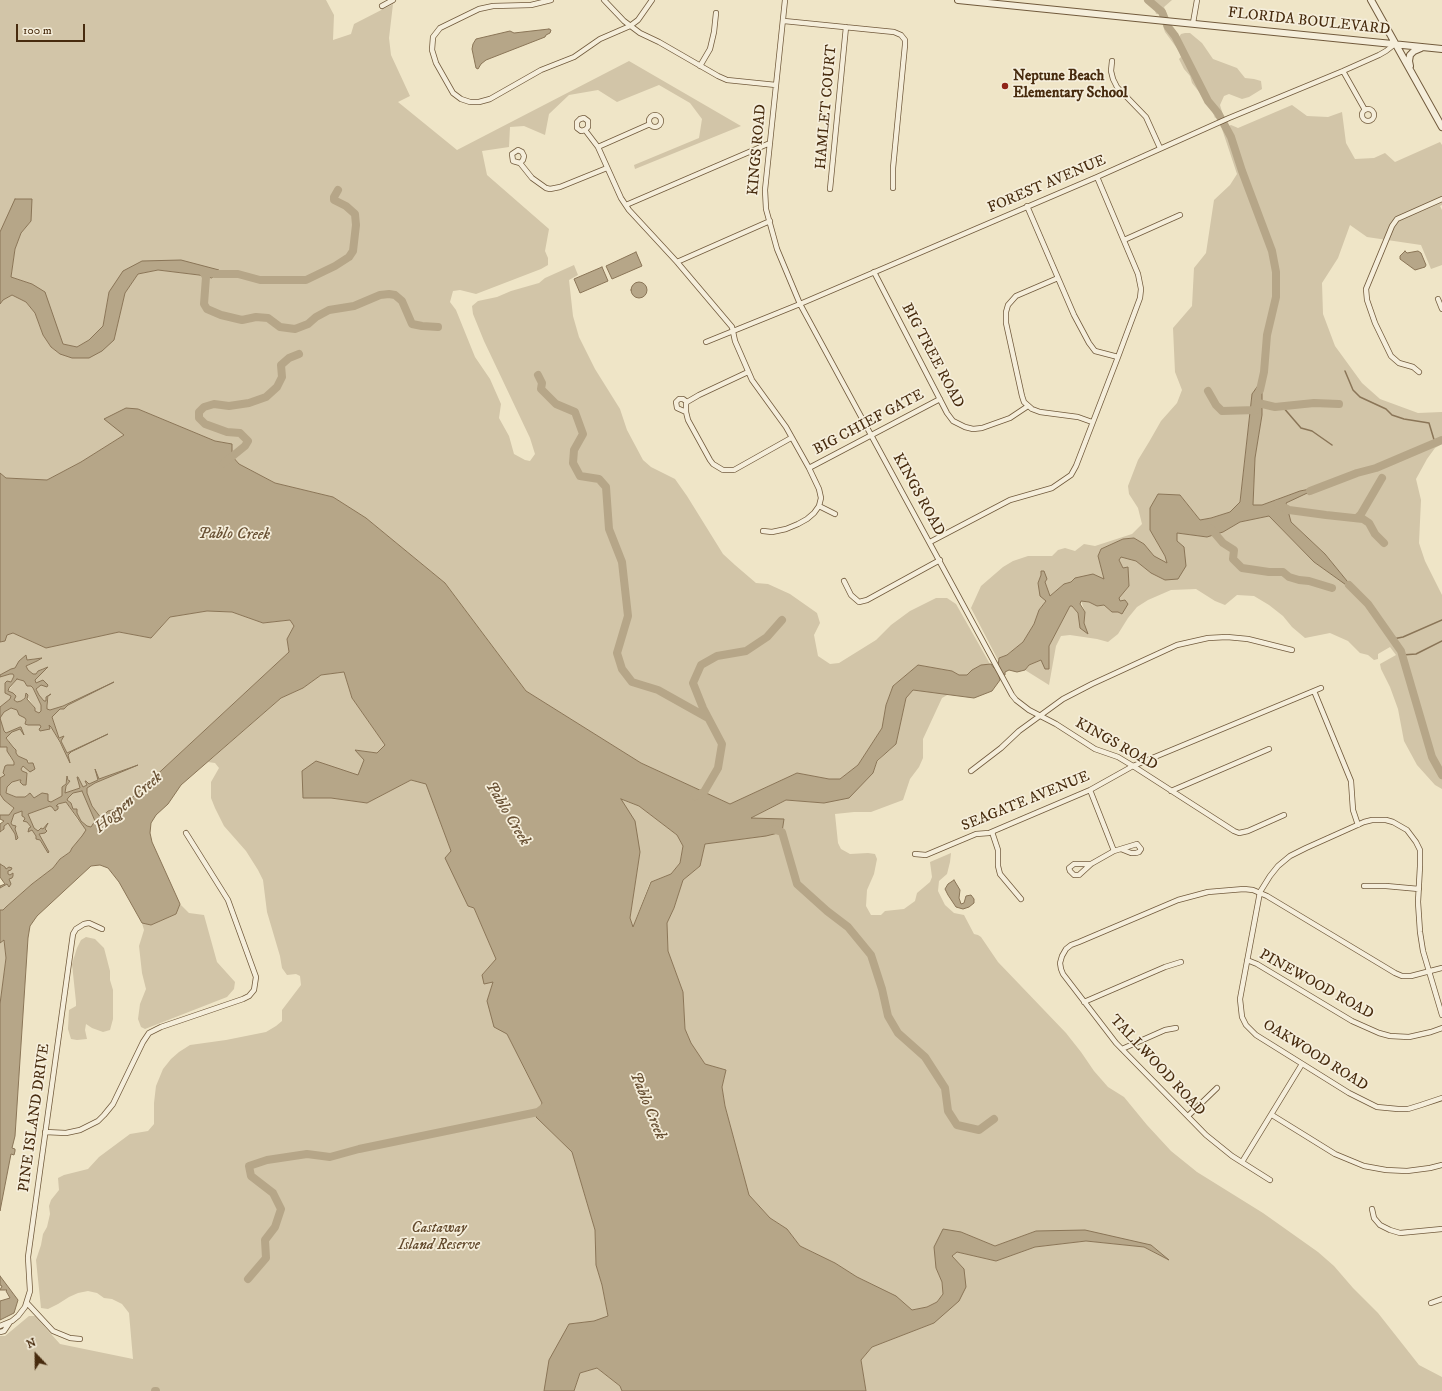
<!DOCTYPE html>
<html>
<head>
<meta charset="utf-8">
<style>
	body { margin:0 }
	#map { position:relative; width:1442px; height:1391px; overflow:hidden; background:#efe5c7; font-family:"IM FELL DW Pica",serif }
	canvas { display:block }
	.north { position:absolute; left:16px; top:1335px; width:40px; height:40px; -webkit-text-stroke:3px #f5eedb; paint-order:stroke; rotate:338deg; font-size:11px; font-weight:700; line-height:16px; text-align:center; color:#472b0e }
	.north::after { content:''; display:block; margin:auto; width:14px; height:18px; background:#472b0e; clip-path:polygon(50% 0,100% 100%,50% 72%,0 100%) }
	.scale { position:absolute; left:16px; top:24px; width:69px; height:18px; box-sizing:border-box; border:2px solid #472b0e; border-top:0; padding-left:5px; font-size:12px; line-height:14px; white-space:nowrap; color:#472b0e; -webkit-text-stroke:3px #f5eedb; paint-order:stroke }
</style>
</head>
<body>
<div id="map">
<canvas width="1442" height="1391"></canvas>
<div class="north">N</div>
<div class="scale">100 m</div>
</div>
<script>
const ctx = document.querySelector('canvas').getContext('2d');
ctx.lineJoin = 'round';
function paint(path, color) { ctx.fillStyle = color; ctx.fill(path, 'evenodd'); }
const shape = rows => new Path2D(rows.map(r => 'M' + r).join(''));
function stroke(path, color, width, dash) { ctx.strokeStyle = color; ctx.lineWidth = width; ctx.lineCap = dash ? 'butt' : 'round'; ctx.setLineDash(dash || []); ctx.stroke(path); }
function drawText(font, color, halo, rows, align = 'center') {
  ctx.font = font + ' "IM FELL DW Pica",serif'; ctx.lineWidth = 3.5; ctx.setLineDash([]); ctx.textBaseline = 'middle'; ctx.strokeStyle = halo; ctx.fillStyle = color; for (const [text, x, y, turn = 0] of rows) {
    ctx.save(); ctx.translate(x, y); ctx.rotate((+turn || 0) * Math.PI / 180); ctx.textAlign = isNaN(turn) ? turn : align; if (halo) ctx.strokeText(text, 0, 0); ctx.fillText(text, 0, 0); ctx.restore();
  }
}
const green = shape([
	[0,0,326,0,334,15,333,40,351,34,354,24,393,4,389,38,391,55,410,96,398,102,457,150,629,61,741,126,635,169,634,165,699,138,702,119,690,103,659,85,617,102,598,90,569,95,549,114,545,135,524,126,510,127,509,147,482,151,487,175,549,229,545,251,548,258,548,265,541,269,476,294,460,290,453,291,450,302,456,310,475,357,490,379,501,404,499,418,509,436,514,454,525,460,530,461,535,454,530,438,484,341,473,314,472,306,478,301,497,297,511,291,539,283,545,278,574,265,578,275,569,280,573,316,579,337,595,369,620,409,627,430,643,460,651,467,675,479,687,496,723,554,735,565,756,583,768,584,790,594,817,613,820,623,814,635,818,656,830,664,839,663,876,640,891,625,910,611,936,598,947,598,956,604,990,664,981,665,972,670,967,675,959,675,952,671,918,665,893,686,886,705,882,728,858,765,840,779,829,779,797,773,730,804,641,763,526,691,445,583,366,518,333,497,275,483,239,464,232,456,232,444,215,441,138,409,124,435,81,462,47,480,6,478,0,473,0,304,3,300,12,295,26,302,35,313,43,335,51,347,60,354,114,340,125,293,138,274,158,270,199,275,212,278,219,270,142,261,109,292,103,326,89,340,77,347,63,344,54,321,32,284,11,277,15,249,21,233,31,221,5,221,0,232],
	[1146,0,1172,0,1164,7,1167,15,1156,14,1154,7],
	[1163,26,1173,27,1179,37,1181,34,1185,33,1190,33,1202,43,1213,59,1237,68,1245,78,1254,79,1261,81,1262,89,1249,97,1242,99,1229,94,1224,96,1220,105,1223,115,1215,118,1211,108,1207,105,1200,93,1192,83,1190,76,1184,69,1179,59,1181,57,1179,51,1165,32],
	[1292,105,1307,116,1328,117,1342,112,1346,143,1355,159,1374,158,1385,153,1395,162,1440,142,1442,145,1442,205,1440,206,1442,210,1442,265,1431,269,1421,245,1367,237,1350,225,1338,258,1322,283,1323,314,1335,346,1362,383,1380,399,1418,413,1442,412,1442,444,1435,448,1427,459,1416,479,1421,500,1419,543,1425,561,1442,595,1442,789,1435,785,1417,765,1404,741,1398,709,1390,687,1381,669,1380,664,1396,655,1390,647,1378,654,1378,659,1374,660,1368,655,1360,653,1348,641,1330,633,1305,638,1292,627,1283,616,1269,605,1254,596,1237,595,1225,605,1215,601,1196,589,1171,590,1148,600,1137,607,1128,618,1118,634,1108,642,1097,639,1070,635,1061,636,1056,646,1049,685,1025,670,1029,665,1041,660,1049,669,1049,646,1070,606,1072,606,1078,613,1080,628,1086,628,1084,623,1085,612,1081,601,1089,602,1097,606,1104,605,1112,612,1118,612,1121,614,1119,598,1129,586,1128,568,1123,568,1119,560,1121,556,1136,561,1151,573,1165,580,1177,541,1177,533,1207,537,1223,532,1240,522,1269,516,1314,562,1355,591,1325,554,1291,522,1286,503,1318,487,1300,491,1262,505,1253,505,1255,458,1262,415,1262,381,1252,394,1240,502,1230,512,1211,518,1200,520,1180,495,1158,494,1150,508,1150,530,1165,556,1167,564,1154,556,1144,544,1134,538,1123,539,1101,549,1098,556,1105,579,1071,582,1064,584,1050,596,1045,582,1047,579,1041,575,1038,583,1046,601,1039,610,1034,624,1023,642,1007,655,999,658,998,660,971,608,981,586,1003,567,1013,561,1028,556,1052,556,1058,550,1065,548,1075,551,1084,544,1095,546,1132,534,1142,524,1138,508,1129,494,1128,486,1138,460,1149,442,1161,421,1177,403,1182,390,1175,372,1173,328,1192,306,1194,268,1206,253,1214,200,1230,185,1237,174,1222,129,1231,125,1238,128],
	[207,611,232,612,263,623,290,620,294,626,287,639,289,652,121,808,108,811,101,818,92,806,87,793,87,788,95,783,124,770,99,779,98,777,99,780,89,784,87,781,85,782,87,785,82,787,78,777,80,788,65,793,66,786,70,781,67,777,62,796,51,802,48,801,44,794,42,793,37,797,34,798,27,794,25,797,20,798,6,793,7,787,12,782,19,780,26,783,27,773,23,772,21,769,23,766,26,768,31,763,18,756,16,753,15,749,13,747,6,737,12,732,20,728,23,732,20,727,6,733,4,731,0,718,4,712,7,710,11,708,17,710,25,718,25,723,28,725,40,725,42,727,49,728,48,724,51,727,69,760,67,755,89,743,67,753,61,741,63,736,59,738,52,717,60,709,64,709,68,705,87,695,58,708,50,710,47,709,49,695,46,701,44,701,39,695,36,688,41,685,43,685,39,682,36,683,35,680,39,674,47,669,44,668,38,671,36,674,33,674,28,670,26,666,37,661,38,658,27,660,27,655,19,661,16,668,0,675,0,642,2,642,7,635,13,633,46,648,119,632,151,638,170,617],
	[344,672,352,698,385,745,377,753,356,750,364,760,359,775,303,797,331,798,367,803,411,780,426,783,451,851,468,906,474,908,496,959,482,975,493,982,487,1001,507,1034,542,1103,536,1117,572,1152,595,1230,596,1265,602,1285,608,1317,594,1321,569,1324,544,1391,0,1391,0,1336,5,1336,29,1316,35,1316,60,1344,133,1359,129,1313,122,1304,112,1299,104,1298,97,1293,88,1291,78,1293,69,1297,58,1304,48,1309,41,1308,36,1260,41,1245,43,1234,47,1227,50,1214,49,1206,51,1200,59,1190,58,1178,64,1175,88,1169,99,1157,130,1134,148,1131,154,1124,154,1103,156,1086,163,1069,171,1059,179,1052,190,1045,226,1040,266,1032,276,1026,282,1021,282,1010,301,985,300,976,296,974,287,975,282,968,280,956,267,912,263,880,258,870,246,851,224,826,215,808,211,798,211,782,219,768,215,763,208,762,281,698,303,688,321,675],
	[10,674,13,674,14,676,6,689,8,694,11,696,10,699,0,707,0,677],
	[17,679,24,680,26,684,31,686,33,688,41,705,41,711,39,713,35,711,35,708,26,695,21,701,17,702,14,700,8,691],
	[913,690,949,694,942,698,923,739,923,758,919,767,910,779,903,800,871,812,854,812,835,814,838,843,841,849,850,854,868,853,875,854,877,859,874,874,867,890,866,906,871,915,881,915,885,911,904,909,915,901,917,893,930,882,932,877,930,862,951,853,950,862,947,874,939,881,938,891,945,905,954,913,964,915,974,934,978,935,981,937,998,962,1066,1033,1081,1052,1094,1071,1108,1087,1124,1097,1147,1125,1171,1151,1197,1172,1263,1213,1318,1252,1334,1266,1353,1288,1378,1313,1419,1365,1442,1377,1442,1391,866,1391,861,1360,872,1347,934,1323,963,1269,952,1256,957,1252,996,1261,1035,1247,1086,1241,1144,1247,1167,1259,1151,1245,1036,1231,995,1246,961,1232,936,1268,942,1282,943,1294,937,1302,927,1307,912,1310,895,1296,857,1277,835,1263,800,1246,787,1229,770,1218,749,1195,725,1106,722,1087,726,1070,705,1064,691,1043,685,1029,683,992,668,951,667,923,674,908,683,880,700,866,705,844,766,836,782,832,783,819,750,819,786,800,824,803,873,773,877,762,896,744,906,698],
	[2,746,7,747,10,757,14,762,14,765,10,766,5,775,0,778,0,747],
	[0,784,0,794,4,800,14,808,9,815,0,815],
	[82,791,96,821,91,827,87,826,81,821,73,809,71,803,67,800,67,798,73,793],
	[620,799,639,806,677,835,683,846,680,863,671,874,650,882,637,916,633,928,630,918,640,852],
	[66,802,77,819,84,826,86,830,85,833,72,848,70,852,60,859,53,868,32,884,3,910,0,910,0,888,7,884,9,886,9,881,10,875,8,874,8,871,5,867,0,864,0,832,3,831,3,826,8,823,15,834,15,838,18,836,11,823,14,814,22,811,25,819,48,853,38,834,45,833,46,832,45,829,46,826,43,829,40,828,38,832,34,828,28,814,50,806,52,807,54,810,58,804],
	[180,904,189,913,204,915,217,962,235,982,234,989,227,997,145,1029,141,1027,138,1019,140,1004,146,989,142,973,139,946,144,930,142,923,151,925,176,914],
	[86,937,95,939,104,948,110,971,110,980,113,990,113,1019,110,1030,103,1032,92,1028,86,1024,85,1030,87,1039,77,1040,71,1039,68,1029,69,1010,76,1006,76,1002,72,964,77,948,81,940],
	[4,939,6,958,0,1004,0,943],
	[597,1368,620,1386,622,1391,574,1391,580,1373]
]);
const water = shape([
	[549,29,551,30,550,33,546,35,545,37,486,60,481,64,478,69,476,68,472,49,473,44,476,39,510,31,514,33,549,29],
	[15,199,32,199,31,221,21,233,15,249,11,277,32,284,45,292,63,344,77,347,89,340,103,326,109,292,123,271,142,261,181,260,219,270,212,278,199,275,158,270,138,274,125,293,114,340,102,351,89,358,72,358,60,354,51,347,43,335,35,313,26,302,12,295,3,300,0,304,0,232,15,199],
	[1405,251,1407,253,1418,251,1421,253,1426,265,1425,267,1415,270,1400,259,1400,256,1405,251],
	[636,252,642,266,612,279,606,266,636,252],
	[602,267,608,281,580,293,574,279,602,267],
	'631 290a8 8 0 1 1 16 0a8 8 0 1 1-16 0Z',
	[1262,380,1262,415,1255,458,1253,505,1262,505,1300,491,1320,487,1286,503,1291,522,1325,554,1356,592,1314,562,1269,516,1240,522,1223,532,1207,537,1177,533,1177,541,1184,547,1186,566,1178,579,1165,580,1151,573,1136,561,1121,557,1119,560,1123,568,1128,567,1129,586,1119,598,1120,601,1125,600,1128,604,1122,614,1118,612,1112,612,1104,605,1097,606,1089,602,1081,601,1080,604,1085,612,1084,623,1088,634,1080,628,1078,613,1072,606,1070,606,1049,646,1049,669,1045,669,1041,660,1029,665,1025,670,1017,672,1009,670,1005,672,1005,675,1003,674,999,676,1000,680,992,691,974,698,913,690,906,698,896,744,877,761,873,773,849,798,824,803,786,800,751,818,784,819,782,832,766,836,705,844,700,866,683,880,674,908,667,923,668,951,683,992,685,1029,691,1043,705,1064,726,1070,722,1087,725,1106,749,1195,770,1218,787,1229,800,1246,835,1263,857,1277,896,1296,912,1310,927,1307,937,1302,943,1294,942,1282,936,1268,934,1247,943,1229,961,1232,995,1246,1036,1231,1085,1230,1151,1245,1169,1260,1144,1247,1086,1241,1035,1247,996,1261,957,1252,952,1256,964,1269,966,1287,959,1301,934,1323,872,1347,861,1360,866,1391,622,1391,620,1386,597,1368,580,1373,574,1391,544,1391,549,1360,569,1324,594,1321,608,1316,602,1285,596,1265,595,1230,572,1152,536,1117,542,1103,507,1034,494,1027,487,1001,493,982,484,984,482,975,496,959,474,908,468,906,445,858,451,851,426,784,411,780,367,803,331,798,303,798,302,771,316,761,358,775,364,760,355,750,377,753,385,745,352,698,344,672,321,675,303,688,281,698,181,785,168,804,156,815,151,823,150,833,152,842,180,904,176,914,151,925,142,923,119,882,108,868,100,865,91,866,37,916,30,926,28,938,15,1136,12,1148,15,1149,15,1151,14,1155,11,1154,0,1211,0,1004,6,958,4,940,0,943,0,910,3,910,6,907,32,884,53,868,60,859,70,852,72,848,82,836,86,830,66,802,58,804,56,806,58,806,58,809,55,811,52,807,50,806,28,814,34,828,38,831,41,828,43,829,48,823,45,829,47,831,45,833,39,834,49,852,48,853,40,840,36,839,36,836,32,830,28,832,29,828,31,827,27,822,23,821,25,819,24,817,22,816,22,811,14,814,11,823,12,825,16,826,15,829,18,838,16,840,15,834,8,823,4,826,4,829,0,832,0,824,4,821,0,819,0,815,9,815,14,808,4,800,0,794,0,778,5,775,3,773,5,766,7,765,14,765,14,762,7,751,7,747,0,747,0,707,10,699,11,696,5,693,5,683,7,681,11,682,14,676,13,674,10,674,0,677,0,675,11,669,15,668,19,661,26,655,27,660,42,658,37,661,26,666,28,670,33,674,36,674,38,671,48,667,35,680,36,683,43,680,48,685,47,687,41,685,36,689,39,695,44,701,46,701,46,697,51,694,48,696,47,706,47,709,50,710,63,706,114,682,68,705,64,709,60,709,52,717,59,738,64,736,61,741,67,753,108,734,71,752,68,755,70,763,60,742,51,727,49,725,50,729,40,731,39,729,41,727,40,725,28,725,25,724,26,720,25,718,19,715,17,710,11,708,4,712,0,718,4,731,6,733,20,727,21,727,24,735,20,729,12,732,6,738,13,747,16,750,16,753,18,756,27,760,28,763,33,763,35,769,30,772,23,766,21,769,22,771,27,773,26,785,23,785,20,782,21,780,19,780,12,782,7,787,6,793,16,797,25,797,30,793,34,798,42,793,48,794,48,801,51,802,62,796,62,787,66,784,67,776,68,780,70,781,66,786,65,793,80,788,77,777,78,777,83,787,87,785,85,781,86,781,89,784,98,780,95,769,99,779,138,765,95,783,87,788,87,793,92,806,101,818,108,811,121,808,289,652,287,639,294,626,290,620,263,623,232,612,207,611,170,617,151,638,119,632,46,648,13,633,7,635,5,641,0,642,0,473,6,478,47,480,81,462,124,435,104,419,126,408,138,409,215,441,232,444,232,456,239,464,275,483,333,497,366,518,445,583,526,691,641,763,730,804,797,773,829,779,840,779,858,765,882,728,886,705,893,686,918,665,952,671,959,675,967,675,972,670,981,665,991,664,994,668,998,666,999,658,1007,655,1023,642,1034,624,1039,610,1046,601,1040,596,1038,583,1041,575,1041,571,1044,571,1047,579,1045,582,1050,596,1064,584,1071,582,1075,578,1093,574,1104,579,1098,556,1101,549,1123,539,1134,538,1144,544,1154,556,1167,563,1165,556,1150,530,1150,508,1158,494,1180,495,1200,520,1211,518,1230,512,1240,502,1252,394,1262,380],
	[17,679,24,681,27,686,31,686,33,688,41,705,41,711,39,713,35,711,35,708,27,699,28,695,26,693,25,698,21,701,17,702,14,700,16,696,13,693,8,691,9,688,17,679],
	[82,791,95,821,91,827,87,826,81,821,77,813,77,809,73,809,71,803,67,800,68,798,73,793,82,791],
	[621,799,639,806,677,835,683,846,680,863,671,874,651,882,633,927,630,918,640,852,635,821,621,799],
	[0,864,5,867,6,869,9,867,12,868,11,870,8,871,8,874,10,875,13,873,13,876,12,878,9,879,11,884,9,887,7,884,0,888,0,886,5,884,0,877,0,864],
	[954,880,960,890,959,898,961,904,964,903,966,896,971,895,974,899,974,903,969,907,963,909,956,907,948,895,945,889,948,884,954,880],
	[0,1276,18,1300,14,1313,0,1320,0,1301,10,1298,6,1291,7,1290,0,1290,2,1286,0,1285,0,1276]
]);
const stream = shape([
	[1345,371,1353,390,1360,397,1386,409,1392,415,1404,419,1429,423,1435,443],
	[1282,406,1301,428,1312,431,1332,445],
	[1393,639,1403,637,1442,620],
	[1402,655,1416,654,1442,641]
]);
const river = shape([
	[1148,0,1162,12,1168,27,1175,36,1208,101,1218,113,1231,137,1242,171,1272,251,1276,272,1276,297,1267,335,1264,372,1260,390],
	[203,272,206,277,204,304,207,309,221,315,242,320,256,317,268,318,280,327,295,329,308,324,316,317,329,310,354,306,380,295,389,294,395,295,402,301,412,324,422,326,438,327],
	[206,272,215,274,238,274,260,280,306,280,335,266,349,257,353,251,356,225,355,214,346,206,334,200,334,197,338,190],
	[538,375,542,383,541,389,556,404,575,412,583,434,574,450,573,463,580,476,599,479,606,487,609,529,622,562,628,616,617,653,622,669,632,682,658,690,708,718],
	[1208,391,1216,405,1222,411,1256,410],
	[1258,403,1275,407,1314,403,1339,404],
	[224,463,245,446,248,441,240,433,227,432,205,424,199,418,199,412,204,407,214,404,229,406,249,403,266,397,277,387,282,377,281,365,289,358,299,354],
	[1310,491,1357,473,1376,468,1442,440],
	[1278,504,1289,510,1326,515,1363,519,1369,523,1375,534,1384,543],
	[1357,518,1361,514,1382,478],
	[1211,529,1223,543,1234,550,1233,559,1242,568,1269,572,1283,572,1289,577,1299,580,1309,581,1332,588],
	[1349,585,1368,604,1401,651,1432,757,1442,775],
	[695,796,704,792,718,768,722,744,703,708,693,683,701,665,717,656,746,651,767,637,782,620],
	[772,829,782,832,797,884,827,911,848,927,871,955,882,989,888,1016,898,1033,925,1057,945,1088,948,1111,957,1125,979,1130,994,1119],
	[248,1279,266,1258,265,1240,275,1227,281,1209,273,1193,251,1176,249,1166,267,1160,307,1154,330,1157,359,1149,538,1112,546,1106],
	[155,1391,156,1391]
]);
const minor = shape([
	[551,0,531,5,493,6,479,9,440,28,433,37,432,50,436,63,453,93,461,99,470,102,479,102,490,99,541,70,574,57,600,39,630,26,638,20,652,0],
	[604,0,624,21,640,33,659,42,718,76,727,80,776,85],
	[785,0,765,190,766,209,777,249,800,304,1012,695,1016,700,1029,710,1056,724,1095,749,1118,757,1133,766,1234,831,1239,833,1248,831,1284,815],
	[382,6,393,0],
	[784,21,894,32,901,35,905,40,905,45,893,168,893,188],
	[1193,23,1197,0],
	[1112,61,1111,71,1113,79,1117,87,1146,117,1160,148],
	[700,66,710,49,714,32,716,13],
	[1343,71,1365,110],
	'1362 115a6 6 0 1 1 12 0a6 6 0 1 1-12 0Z',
	'649 121a6 6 0 1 1 12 0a6 6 0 1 1-12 0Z',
	[585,130,588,127,588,121,584,118,580,119,577,122,577,128,581,131,585,130,598,147,621,198,629,210,677,262,732,327,735,341,752,380,786,427,809,468,819,489,821,498,819,506,814,513,807,519,798,524,786,529,772,532,763,531],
	[598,147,650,124],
	[520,163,523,160,524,156,522,152,518,150,512,154,513,161,520,163,532,178,546,188,550,189,560,187,607,168],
	[830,189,846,27],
	[626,205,770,143],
	[1027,206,1074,315,1089,343,1095,351,1118,357],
	[1124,240,1180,215],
	[677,262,770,221],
	[874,272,947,413,953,421,965,427,973,429,982,428,1010,418,1028,406],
	[1058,278,1016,296,1008,305,1006,312,1006,323,1022,396,1024,402,1032,409,1040,412,1078,417,1092,422],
	[1438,299,1442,309],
	[706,342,800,304,1097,177,1229,118,1343,71,1379,55,1386,51,1395,44],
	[748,372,699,395,687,402,686,404,686,412,688,420,710,460,713,464,723,470,734,470,791,438],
	[1419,372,1413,367,1399,363,1391,356,1375,323,1367,300,1366,289,1392,226,1397,219,1442,199],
	[686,412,677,408,676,402,679,399,683,399,687,402],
	[809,468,940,399],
	[819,506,835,514],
	[930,542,1010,500,1052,488,1071,475,1076,466,1118,357,1140,298,1141,289,1138,274,1097,177],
	[844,581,851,595,859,602,867,600,940,560],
	[1314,691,1351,781,1353,810,1358,825],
	[971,771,1001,748,1019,731,1063,699,1092,684,1177,645,1208,638,1227,637,1248,639,1292,650],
	[1090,790,1114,851,1091,864,1079,875,1074,875,1070,871,1069,868,1074,864,1091,864],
	[1171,791,1269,749],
	[992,832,998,850,998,866,1000,874,1021,899],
	[1114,851,1137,844,1141,849,1139,852,1136,853,1131,853,1121,849],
	[915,854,926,855,976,834,989,833,1090,790,1133,766,1321,688],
	[1364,886,1386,886,1419,889],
	[1247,960,1257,964,1352,1021,1379,1033,1390,1036,1409,1037,1431,1032,1442,1028],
	[1084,1002,1165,967,1181,962],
	[1442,1015,1423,951,1420,932,1418,902,1420,866,1420,850,1416,842,1407,830,1393,822,1386,820,1372,820,1364,822,1306,848,1290,856,1278,866,1270,876,1260,892,1240,999,1242,1017,1246,1025,1256,1035,1349,1093,1377,1107,1398,1109,1408,1109,1421,1105,1442,1098],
	[1122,1049,1165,1030,1176,1028],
	[1272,1115,1335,1154,1364,1166,1386,1170,1407,1171,1430,1168,1442,1165],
	[1188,1116,1217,1088],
	[45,1132,66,1133,80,1130,98,1121,104,1115,113,1104,143,1042,149,1033,161,1027,243,999,249,996,254,990,256,977,228,900,186,833],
	[1242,1162,1302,1064],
	[1270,1180,1232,1156,1206,1135,1116,1043,1063,974,1061,969,1060,963,1062,956,1066,949,1071,945,1079,942,1178,900,1208,892,1244,889,1253,890,1267,896,1395,973,1402,976,1411,976,1442,968],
	[1372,1209,1374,1218,1380,1225,1390,1230,1400,1233,1442,1229],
	[27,1303,53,1331,70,1338,80,1339],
	[1431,1303,1442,1299],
	[0,1326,12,1321,18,1316,25,1307,30,1291,28,1257,73,934,76,929,84,924,89,923,102,929],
	[0,1332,4,1331,10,1322]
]);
const tertiary = shape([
	[958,0,1442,49],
	[1371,0,1442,127],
	[1410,66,1409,61,1410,55,1414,51,1421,48]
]);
const markers = [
	[1005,86,4,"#8f2418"]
];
const streetNames = [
	["FLORIDA BOULEVARD",1309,22,6],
	["HAMLET COURT",827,107,-85],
	["KINGS ROAD",758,150,-85],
	["FOREST AVENUE",1047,185,-23],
	["BIG TREE ROAD",932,356,62],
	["BIG CHIEF GATE",869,423,-28],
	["KINGS ROAD",918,495,61],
	["KINGS ROAD",1116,745,29],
	["SEAGATE AVENUE",1026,802,-22],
	["PINEWOOD ROAD",1316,985,29],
	["OAKWOOD ROAD",1315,1056,32],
	["TALLWOOD ROAD",1157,1066,47],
	["PINE ISLAND DRIVE",35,1118,-82]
];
const poiNames = [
	["Neptune Beach",1013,77],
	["Elementary School",1013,94]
];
const parkNames = [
	["Castaway",439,1229],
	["Island Reserve",439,1246]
];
const waterNames = [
	["Pablo Creek",234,535,1],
	["Hogpen Creek",129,803,-41],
	["Pablo Creek",507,814,59],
	["Pablo Creek",647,1106,68]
];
paint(green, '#d2c5a8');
paint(water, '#b6a688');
stroke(water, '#8a7557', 1);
stroke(stream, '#8a7557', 1.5);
stroke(river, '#b6a688', 8);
stroke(minor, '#715a3c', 6);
stroke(tertiary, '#715a3c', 8);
stroke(minor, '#f5eedb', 4.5);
stroke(tertiary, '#f5eedb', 6);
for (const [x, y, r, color] of markers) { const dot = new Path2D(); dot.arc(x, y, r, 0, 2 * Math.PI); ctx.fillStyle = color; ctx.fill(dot); stroke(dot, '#f5eedb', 1.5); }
drawText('15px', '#472b0e', '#f5eedb', streetNames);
drawText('bold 15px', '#472b0e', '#f5eedb', poiNames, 'left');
drawText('italic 15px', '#634a2d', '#f5eedb', parkNames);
drawText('italic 16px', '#685033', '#f5eedb', waterNames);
</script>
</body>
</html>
